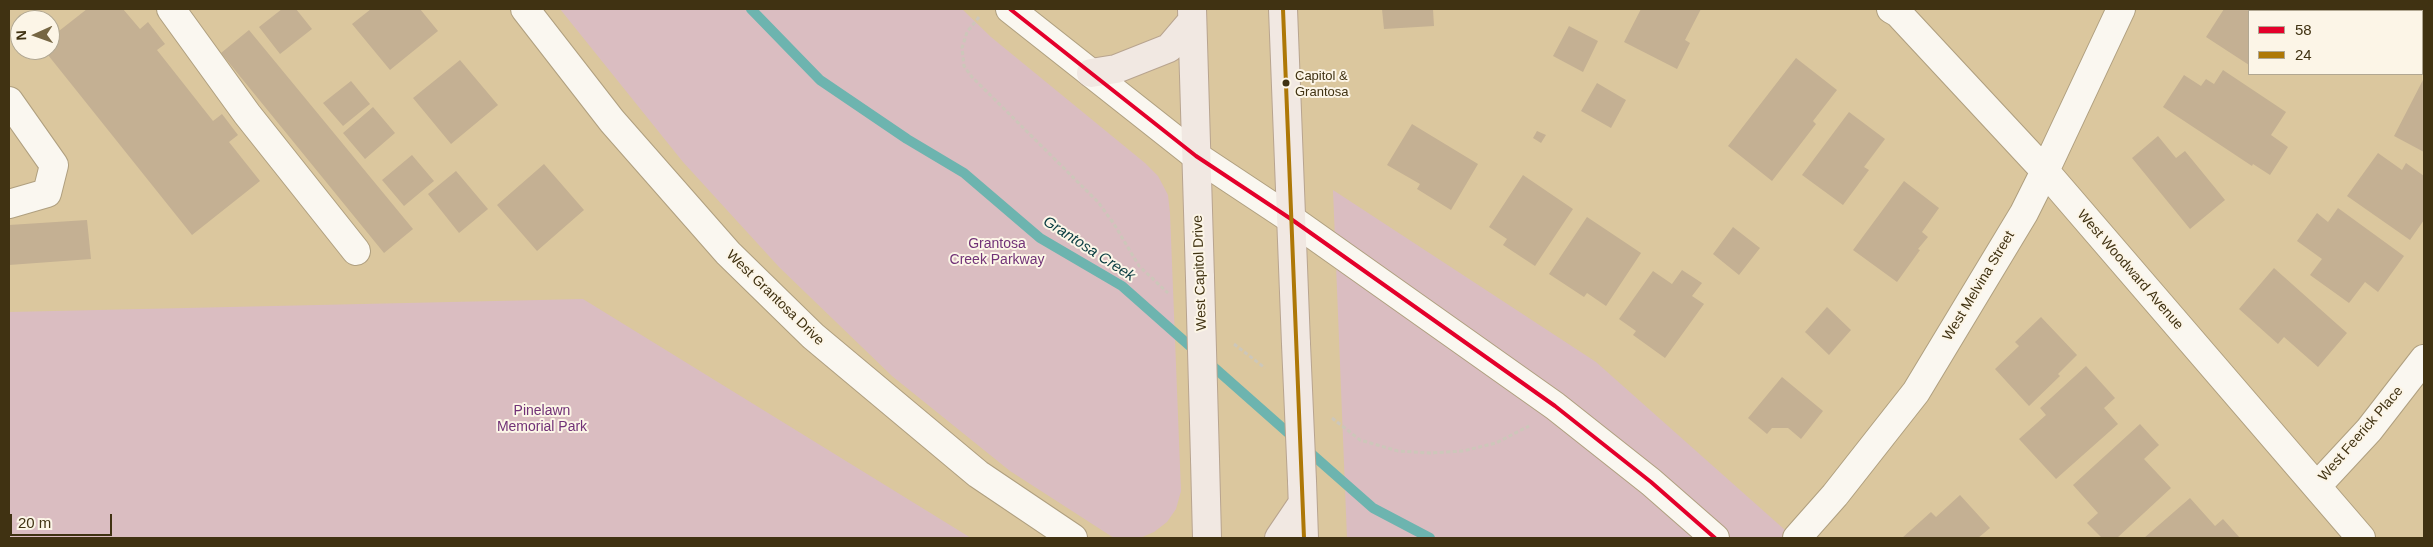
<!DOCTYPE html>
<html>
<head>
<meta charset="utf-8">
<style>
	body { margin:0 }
	#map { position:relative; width:2433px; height:547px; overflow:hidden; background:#dbc79e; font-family:Helvetica,sans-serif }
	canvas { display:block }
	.frame { position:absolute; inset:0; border:10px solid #403212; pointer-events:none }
	.legend { position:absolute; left:2248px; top:10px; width:175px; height:65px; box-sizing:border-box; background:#fcf5e7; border:1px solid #b1a792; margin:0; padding:6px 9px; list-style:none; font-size:15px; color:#403212 }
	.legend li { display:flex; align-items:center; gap:10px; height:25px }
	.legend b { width:25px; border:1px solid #b1a792 }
	.north { position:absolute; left:10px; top:10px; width:50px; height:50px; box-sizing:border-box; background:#fcf5e7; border:1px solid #b1a792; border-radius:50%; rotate:268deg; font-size:14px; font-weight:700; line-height:20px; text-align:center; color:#403212 }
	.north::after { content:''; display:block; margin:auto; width:18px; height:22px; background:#766643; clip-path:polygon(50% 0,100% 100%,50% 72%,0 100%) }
	.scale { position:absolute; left:10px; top:514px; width:102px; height:22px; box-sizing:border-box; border:2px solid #403212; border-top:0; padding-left:6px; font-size:15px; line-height:18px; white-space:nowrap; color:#403212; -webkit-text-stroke:4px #fcf5e7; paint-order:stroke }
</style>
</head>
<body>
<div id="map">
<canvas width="2433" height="547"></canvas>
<div class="frame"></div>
<ul class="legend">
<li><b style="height:6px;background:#e4002b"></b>58</li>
<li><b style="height:6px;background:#ae7807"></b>24</li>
</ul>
<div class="north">N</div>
<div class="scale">20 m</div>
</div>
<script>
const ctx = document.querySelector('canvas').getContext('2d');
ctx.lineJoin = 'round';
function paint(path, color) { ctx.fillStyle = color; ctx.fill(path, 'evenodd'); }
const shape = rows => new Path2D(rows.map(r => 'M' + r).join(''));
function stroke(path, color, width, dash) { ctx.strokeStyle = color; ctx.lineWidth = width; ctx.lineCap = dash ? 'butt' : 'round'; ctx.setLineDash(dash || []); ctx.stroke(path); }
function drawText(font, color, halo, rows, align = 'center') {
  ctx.font = font + ' Helvetica,sans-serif'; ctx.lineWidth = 4; ctx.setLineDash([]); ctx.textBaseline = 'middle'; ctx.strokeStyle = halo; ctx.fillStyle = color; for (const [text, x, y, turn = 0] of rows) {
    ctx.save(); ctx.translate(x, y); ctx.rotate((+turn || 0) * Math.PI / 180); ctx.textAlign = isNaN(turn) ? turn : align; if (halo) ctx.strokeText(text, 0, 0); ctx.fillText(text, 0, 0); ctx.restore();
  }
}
const green = shape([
	[560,9,962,9,991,37,1145,163,1158,176,1168,195,1170,213,1181,491,1176,509,1167,522,1154,532,1140,538,1114,538,1010,471,892,376,779,267,683,162],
	[1333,190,1596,362,1794,538,1347,538],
	[583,299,971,538,9,538,9,312]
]);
const stream = shape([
	[751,9,820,80,907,139,964,173,1040,238,1122,286,1295,439],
	[1306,449,1373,508,1430,538]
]);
const building = shape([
	[87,9,123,9,140,29,148,22,165,44,157,50,213,121,222,114,238,135,229,142,260,181,192,235,44,50,50,50,50,38],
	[282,9,296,9,312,29,280,54,259,27],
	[371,9,420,9,438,31,390,70,352,24],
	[1382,9,1433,9,1434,26,1384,29],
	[1641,9,1701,9,1685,40,1690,43,1677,69,1624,42],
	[2224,9,2282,9,2286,11,2249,11,2249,65,2206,37],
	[1569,26,1598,41,1583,72,1553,56],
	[249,30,413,229,384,253,221,53],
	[1796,58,1837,90,1813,121,1816,124,1772,181,1728,146],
	[460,60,498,105,451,144,413,98],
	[2223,70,2286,112,2271,135,2288,147,2270,175,2253,164,2252,166,2163,107,2184,75,2201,86,2206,79,2214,84],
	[2424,78,2424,152,2394,136],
	[351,81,370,104,343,126,323,103],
	[1597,83,1626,100,1611,128,1581,111],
	[373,107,395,133,365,159,343,133],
	[1849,112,1885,139,1864,167,1869,170,1843,205,1802,175],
	[1412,124,1478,164,1451,210,1417,189,1420,184,1387,165],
	[1537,131,1546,135,1541,143,1533,138],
	[2158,136,2176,158,2185,151,2225,200,2190,229,2132,158],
	[2378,153,2402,170,2406,163,2424,176,2424,220,2410,240,2347,196],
	[412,155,434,181,404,206,382,180],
	[544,164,584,210,537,251,497,205],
	[456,171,488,209,459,233,428,194],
	[1523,175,1573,209,1535,266,1503,245,1507,239,1489,227],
	[1904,181,1939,208,1922,232,1928,237,1918,249,1920,250,1897,282,1853,250],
	[2338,208,2404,256,2378,292,2365,282,2349,303,2310,275,2322,259,2297,241,2317,213,2328,222],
	[1587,217,1641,253,1606,306,1587,293,1584,297,1549,274],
	[87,220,91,259,9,265,9,225],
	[1733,227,1760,248,1739,275,1713,254],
	[2274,268,2347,333,2318,367,2284,337,2278,344,2239,309],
	[1682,270,1702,283,1692,296,1704,304,1665,358,1633,335,1636,331,1619,319,1653,271,1672,284],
	[1827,307,1851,330,1829,355,1805,332],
	[2041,317,2077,355,2058,374,2060,376,2029,406,1995,369,2019,346,2015,342],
	[2086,366,2115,398,2104,408,2118,424,2056,479,2019,439,2046,415,2040,408],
	[1782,377,1823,411,1801,439,1788,428,1772,428,1767,434,1748,418],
	[2140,424,2159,445,2144,459,2171,488,2117,538,2102,538,2087,523,2098,513,2073,485],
	[1960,495,1990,528,1978,538,1902,538,1931,512,1936,517],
	[2190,498,2215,526,2223,519,2240,538,2144,538]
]);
const path = shape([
	[979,17,967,32,962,48,964,66,972,77,1098,202,1114,224,1139,266,1168,293],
	[1234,344,1265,368],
	[1332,418,1360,440,1398,451,1430,453,1463,451,1496,443,1529,426]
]);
const minor = shape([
	[171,9,247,114,356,251],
	[525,9,612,121,728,253,813,336,978,474,1073,538],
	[1010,9,1196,156,1291,219,1555,406,1651,482,1715,538],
	[1891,9,1898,13,2045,171,2361,538],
	[9,101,54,165,47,193,9,204],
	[2317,486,2369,430,2424,359],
	[1797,538,1835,495,1916,392,2024,213,2045,171,2121,9]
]);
const major = shape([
	[1192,9,1200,278],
	[1283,9,1296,344],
	[1091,73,1116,69,1169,48,1192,21],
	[1205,459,1207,538],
	[1302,481,1304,538],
	[1279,538,1302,504]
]);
const majorBridge = shape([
	[1200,278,1205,459],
	[1296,344,1302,481]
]);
const bus1 = shape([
	[1010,9,1196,156,1291,219,1555,406,1651,482,1715,538]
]);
const bus2 = shape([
	[1283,9,1304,538]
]);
const markers = [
	[1286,83,4.5,"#403212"]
];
const busNames = [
	["Capitol &",1295,76],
	["Grantosa",1295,92]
];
const parkNames = [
	["Grantosa",997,244],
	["Creek Parkway",997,260],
	["Pinelawn",542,411],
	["Memorial Park",542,427]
];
const streetNames = [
	["West Woodward Avenue",2130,270,49],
	["West Capitol Drive",1200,273,-92],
	["West Melvina Street",1979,286,-59],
	["West Grantosa Drive",775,298,44],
	["West Feerick Place",2361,434,-49]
];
const waterNames = [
	["Grantosa Creek",1089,249,33]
];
paint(green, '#dabdc1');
stroke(stream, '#6db4af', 10);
paint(building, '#c4b093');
stroke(minor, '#af9f7f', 30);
stroke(major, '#b8a48f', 30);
stroke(path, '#cdc7ba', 3, [4, 2.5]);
stroke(minor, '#faf7f0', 28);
stroke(major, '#f1e8e2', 28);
stroke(majorBridge, '#b8a48f', 30, []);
stroke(majorBridge, '#f1e8e2', 28);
stroke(bus1, '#e4002b', 4);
stroke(bus2, '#ae7807', 4);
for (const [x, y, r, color] of markers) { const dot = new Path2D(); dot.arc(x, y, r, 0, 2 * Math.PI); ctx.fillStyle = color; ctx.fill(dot); stroke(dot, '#fcf5e7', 2); }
drawText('13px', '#403212', '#fcf5e7', busNames, 'left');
drawText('14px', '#713277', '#fcf5e7', parkNames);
drawText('14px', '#403212', '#fcf5e7', streetNames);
drawText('italic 15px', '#093c41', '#fcf5e7', waterNames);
</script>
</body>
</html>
